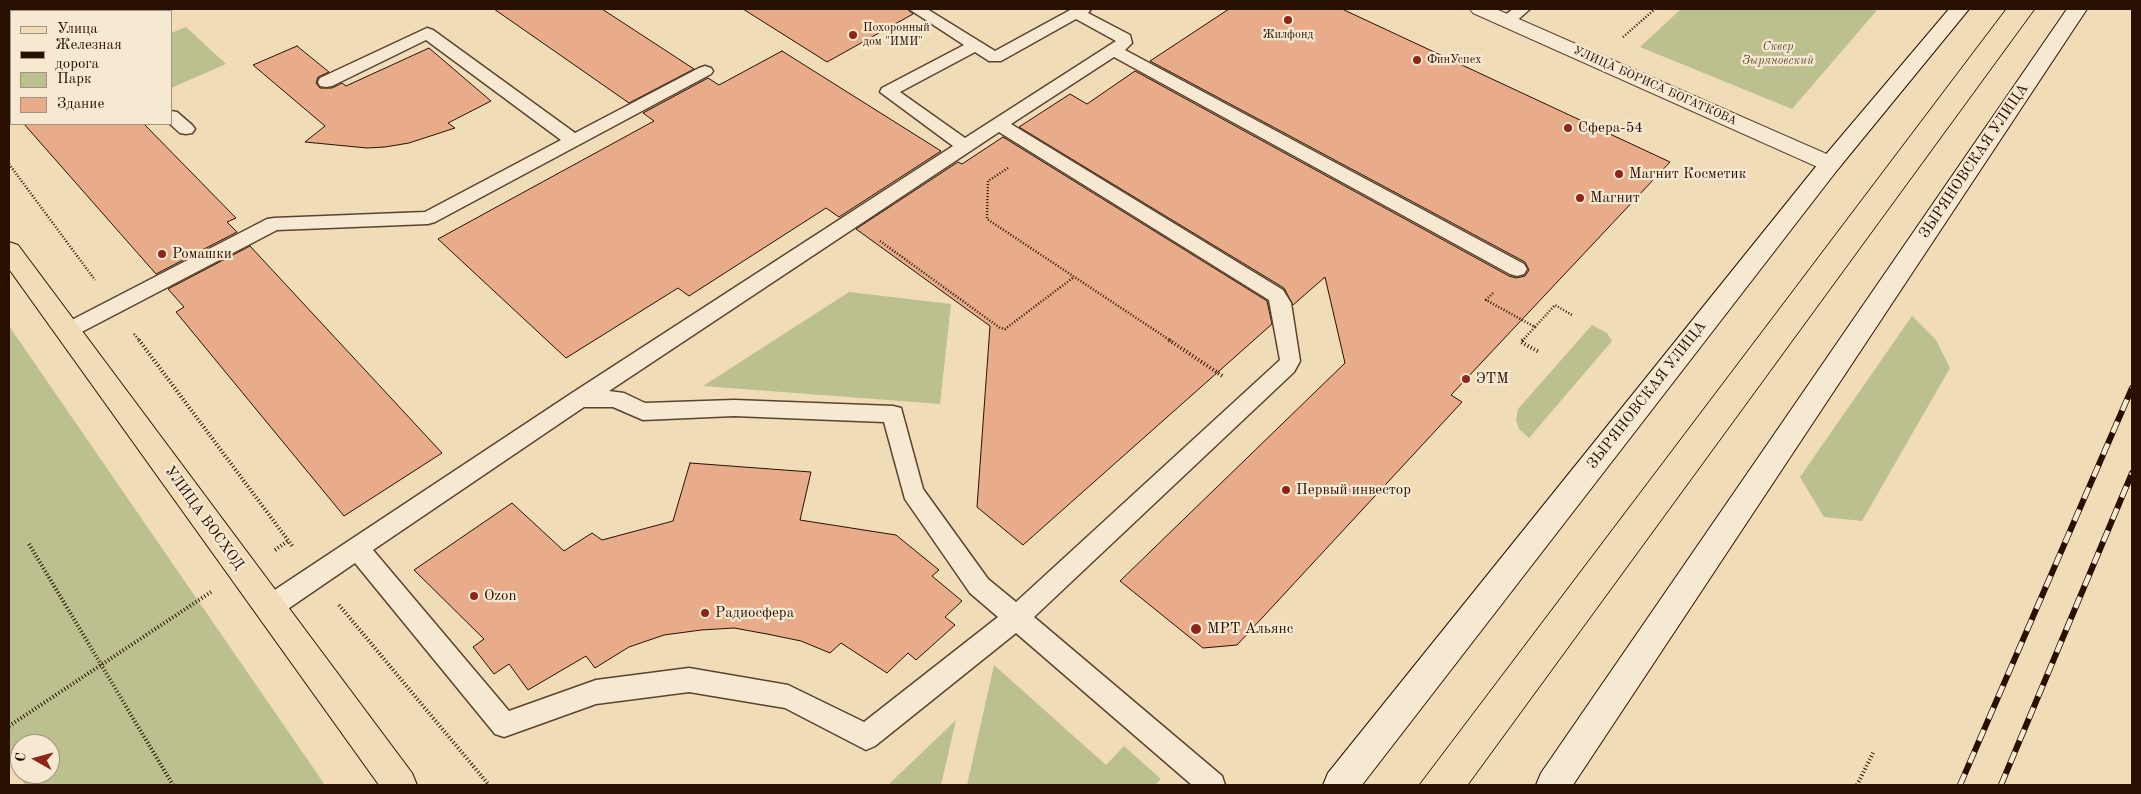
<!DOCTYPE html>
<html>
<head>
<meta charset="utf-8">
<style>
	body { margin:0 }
	#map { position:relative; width:2141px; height:794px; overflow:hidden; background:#f1dcb8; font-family:"Old Standard TT",serif }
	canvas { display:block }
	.frame { position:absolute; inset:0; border:10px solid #281001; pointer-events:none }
	.legend { position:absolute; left:10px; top:10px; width:162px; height:115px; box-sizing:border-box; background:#f6e8d1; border:1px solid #a4927e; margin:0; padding:6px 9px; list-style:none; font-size:15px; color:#281001 }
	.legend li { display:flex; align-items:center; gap:10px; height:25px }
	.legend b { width:25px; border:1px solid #a4927e }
	.north { position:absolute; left:10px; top:734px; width:50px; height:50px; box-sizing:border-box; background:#f6e8d1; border:1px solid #a4927e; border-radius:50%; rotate:277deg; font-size:14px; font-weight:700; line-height:20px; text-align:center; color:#281001 }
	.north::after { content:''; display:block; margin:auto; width:18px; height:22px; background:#8f2418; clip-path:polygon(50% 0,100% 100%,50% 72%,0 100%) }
</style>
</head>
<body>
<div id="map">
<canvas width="2141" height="794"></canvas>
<div class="frame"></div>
<ul class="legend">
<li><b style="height:6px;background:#f1dcb8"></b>Улица</li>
<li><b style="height:6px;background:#281001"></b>Железная дорога</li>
<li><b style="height:14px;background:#bbc08e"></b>Парк</li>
<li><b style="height:14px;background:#e8ac8a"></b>Здание</li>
</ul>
<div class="north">С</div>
</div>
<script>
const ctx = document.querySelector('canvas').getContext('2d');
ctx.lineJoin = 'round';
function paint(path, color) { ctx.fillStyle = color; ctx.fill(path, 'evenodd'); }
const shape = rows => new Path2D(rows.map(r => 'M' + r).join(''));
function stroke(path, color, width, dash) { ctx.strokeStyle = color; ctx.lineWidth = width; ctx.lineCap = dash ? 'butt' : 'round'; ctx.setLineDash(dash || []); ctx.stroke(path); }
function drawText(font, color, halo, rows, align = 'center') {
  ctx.font = font + ' "Old Standard TT",serif'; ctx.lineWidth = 4.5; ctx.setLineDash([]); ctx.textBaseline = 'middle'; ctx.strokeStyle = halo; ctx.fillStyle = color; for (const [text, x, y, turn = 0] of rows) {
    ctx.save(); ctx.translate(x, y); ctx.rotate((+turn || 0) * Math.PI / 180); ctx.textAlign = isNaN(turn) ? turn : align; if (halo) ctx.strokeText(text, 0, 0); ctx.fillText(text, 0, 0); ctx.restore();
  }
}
const green = shape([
	[1681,9,1878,9,1792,109,1640,47],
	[186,27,226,64,171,88,171,33],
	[849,292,951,304,940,404,703,386],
	[1912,316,1936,340,1950,368,1862,521,1824,517,1800,477],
	[1592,325,1607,333,1612,341,1529,438,1519,429,1516,420,1518,409],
	[9,326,325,785,25,785,9,755],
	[20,744,50,744,50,774,20,774],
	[994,665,1106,765,1124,746,1161,779,1155,785,967,785],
	[956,720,941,785,888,785]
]);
const building = shape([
	[494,9,602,9,694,69,629,103,494,9],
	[743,9,907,9,913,14,827,62,743,9],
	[1229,9,1342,9,1670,162,1451,395,1462,402,1237,645,1203,648,1120,581,1345,363,1325,277,1293,305,1284,288,1019,127,1070,94,1087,104,1135,71,1509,276,1516,278,1525,276,1529,270,1525,262,1150,61,1229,9],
	[297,46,329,72,318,77,316,83,320,88,332,88,342,83,346,86,429,48,491,101,448,123,455,128,409,143,385,147,367,148,305,142,325,126,253,65,297,46],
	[782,51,941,151,839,217,826,208,689,296,678,288,566,358,438,239,654,121,643,113,708,78,719,85,782,51],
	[24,124,144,124,236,218,227,222,237,232,156,274,24,124],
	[1003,137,1267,301,1272,324,1023,545,977,507,990,326,856,229,958,162,962,164,1003,137],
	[250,246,442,453,344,516,176,312,184,307,168,289,250,246],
	[690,463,811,472,800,520,896,535,939,570,932,576,962,601,945,617,955,625,916,660,908,653,887,673,841,643,830,653,801,641,767,634,734,628,701,630,664,635,629,647,595,668,586,656,528,690,509,664,494,674,473,647,484,639,414,570,512,503,564,551,592,533,602,540,673,521,690,463]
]);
const pathFar1 = shape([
	[1623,37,1655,9],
	[9,164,95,280],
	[1008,168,988,181,987,219,1171,341],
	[880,241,1000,328,1005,329,1074,277],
	[1493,293,1486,300,1535,327,1555,305,1572,315],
	[134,334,140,341],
	[1522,341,1535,327]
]);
const path = shape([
	[139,340,293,547],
	[1169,340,1224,377],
	[1523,340,1521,342,1539,352],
	[29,544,173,785],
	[275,550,289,540],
	[339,605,489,785],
	[9,726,211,592],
	[1857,785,1874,751]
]);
const service = shape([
	[69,9,89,9,87,11,67,11,69,9],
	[909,9,927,9,995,51,1072,9,1091,9,1088,13,1130,35,1132,43,1125,50,1524,264,1527,269,1524,274,1517,276,1510,274,1114,57,1011,124,1283,290,1291,303,1300,361,1294,372,1034,617,1222,776,1225,785,1192,785,1016,633,875,746,866,750,785,708,689,692,596,704,504,737,495,734,355,563,279,615,270,618,261,615,258,607,261,599,572,393,953,146,880,92,882,88,964,45,909,9],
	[1076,19,1116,41,965,138,900,92,975,52,989,61,1001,61,1076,19],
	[999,132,1269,300,1280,360,1016,602,988,579,923,489,901,408,893,406,734,400,645,403,624,393,609,391,999,132],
	[584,407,613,407,643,420,734,416,884,422,905,499,970,593,998,617,864,722,788,685,689,668,596,680,509,711,373,550,584,407],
	[1513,9,1530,9,1513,24,1501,24,1499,21,1501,18,1513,9],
	[427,28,433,30,575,133,699,68,705,66,711,68,713,71,711,74,435,222,428,224,277,230,74,336,67,339,60,336,57,331,60,326,267,219,274,218,425,212,561,140,426,40,332,86,326,87,320,86,318,82,320,78,427,28],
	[11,32,11,42,9,43,9,33,11,32],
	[171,111,177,112,192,125,195,129,192,133,186,134,180,133,170,124,171,124,171,111]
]);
const tertiary = shape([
	[1470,9,1496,9,1838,159,1842,164,1838,169,1830,171,1822,169,1473,13,1470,9]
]);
const secondary = shape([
	[1949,9,1969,9,1838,169,1362,785,1323,785,1328,773,1822,159,1949,9],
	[2067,9,2087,9,1573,785,1536,785,1541,773,2067,9]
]);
const primary = shape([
	[9,242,18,245,412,773,417,785,379,785,9,269,9,242]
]);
const tram = shape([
	[1419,785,2006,9],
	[1468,785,2035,9]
]);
const rail = shape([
	[1960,785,2132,388],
	[2001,785,2132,473]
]);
const markers = [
	[1288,20,5,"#8f2418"],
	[853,35,5,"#8f2418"],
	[1417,60,5,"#8f2418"],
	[1568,128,5,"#8f2418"],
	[1619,174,5,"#8f2418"],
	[1580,198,5,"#8f2418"],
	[162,254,5,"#8f2418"],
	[1466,379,5,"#8f2418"],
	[1286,490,5,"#8f2418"],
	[474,596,5,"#8f2418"],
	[705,613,5,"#8f2418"],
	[1196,629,6,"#8f2418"]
];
const farPoinames = [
	["Похоронный",863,28],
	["дом \"ИМИ\"",863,42],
	["Жилфонд",1288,35,"center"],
	["ФинУспех",1427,60]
];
const farParknames = [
	["Cквер",1778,47],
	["Зыряновский",1778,61]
];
const farStreetnames = [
	["УЛИЦА БОРИСА БОГАТКОВА",1655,86,24]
];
const poiNames = [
	["Сфера-54",1578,128],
	["Магнит Косметик",1629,174],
	["Магнит",1590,198],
	["Ромашки",172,254],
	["ЭТМ",1476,379],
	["Первый инвестор",1296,490],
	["Ozon",484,596],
	["Радиосфера",715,613],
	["МРТ Альянс",1207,629]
];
const streetNames = [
	["ЗЫРЯНОВСКАЯ УЛИЦА",1974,161,-56],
	["ЗЫРЯНОВСКАЯ УЛИЦА",1647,395,-52],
	["УЛИЦА ВОСХОД",204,518,54]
];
paint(green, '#bbc08e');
paint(building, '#e8ac8a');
stroke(building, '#281001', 1);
stroke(service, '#5a432f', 3);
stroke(tertiary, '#5a432f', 2);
stroke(secondary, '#281001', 2);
stroke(primary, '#281001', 2);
stroke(pathFar1, '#281001', 2.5, [1, 2]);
stroke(path, '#281001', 4, [1, 2.5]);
paint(service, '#f6e8d1');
paint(tertiary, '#f6e8d1');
paint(secondary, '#f6e8d1');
paint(primary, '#f1dcb8');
stroke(tram, '#281001', 1);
stroke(rail, '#281001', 6);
stroke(rail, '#f6e8d1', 4.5, [12]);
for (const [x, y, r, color] of markers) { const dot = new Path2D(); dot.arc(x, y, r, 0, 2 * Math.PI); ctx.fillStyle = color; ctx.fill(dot); stroke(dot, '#f6e8d1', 2); }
drawText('12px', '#281001', '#f6e8d1', farPoinames, 'left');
drawText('italic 12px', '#5b4e32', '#f6e8d1', farParknames);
drawText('12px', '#281001', '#f6e8d1', farStreetnames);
drawText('15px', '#281001', '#f6e8d1', poiNames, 'left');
drawText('15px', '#281001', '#f6e8d1', streetNames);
</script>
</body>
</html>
